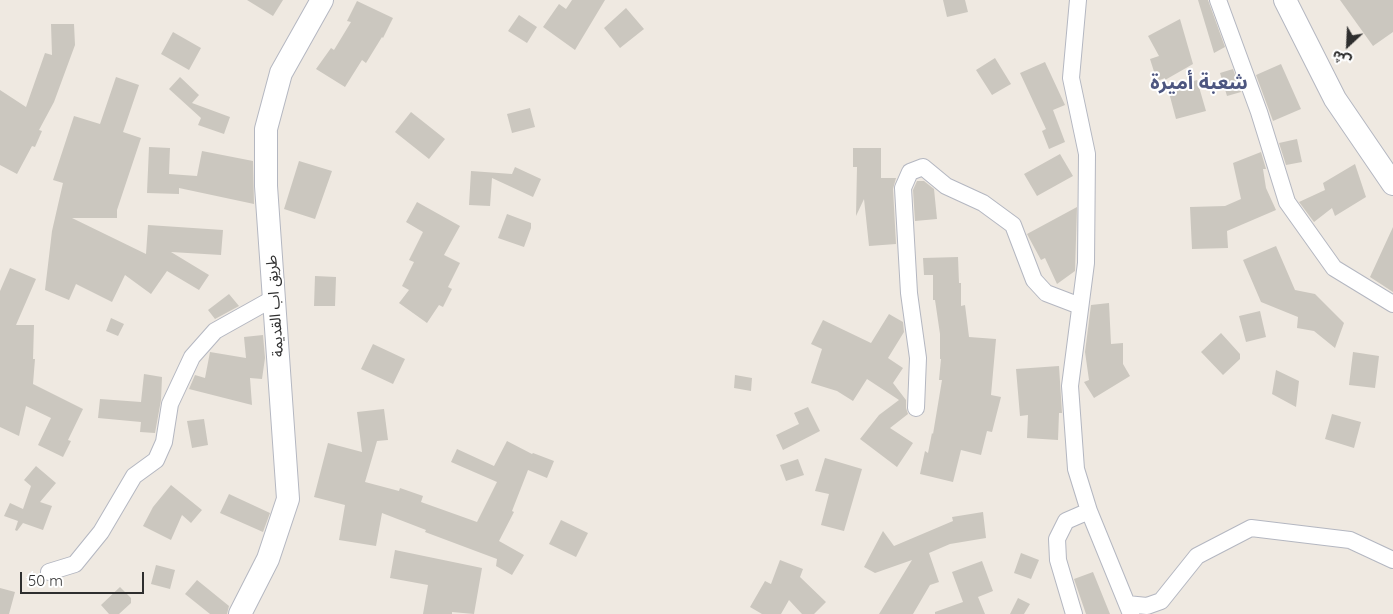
<!DOCTYPE html>
<html>
<head>
<meta charset="utf-8">
<style>
	body { margin:0 }
	#map { position:relative; width:1393px; height:614px; overflow:hidden; background:#efe9e1; font-family:Quicksand,"Noto Sans Arabic",sans-serif }
	canvas { display:block }
	.north { position:absolute; left:1323px; top:20px; width:50px; height:50px; -webkit-text-stroke:4px #fff; paint-order:stroke; rotate:205deg; font-size:14px; font-weight:700; line-height:20px; text-align:center; color:#2e2e2e }
	.north::after { content:''; display:block; margin:auto; width:18px; height:22px; background:#2e2e2e; clip-path:polygon(50% 0,100% 100%,50% 72%,0 100%) }
	.scale { position:absolute; left:20px; top:572px; width:124px; height:22px; box-sizing:border-box; border:2px solid #2e2e2e; border-top:0; padding-left:6px; font-size:15px; line-height:18px; white-space:nowrap; color:#2e2e2e; -webkit-text-stroke:4px #fff; paint-order:stroke }
</style>
</head>
<body>
<div id="map">
<canvas width="1393" height="614"></canvas>
<div class="north">ش</div>
<div class="scale">50 m</div>
</div>
<script>
const ctx = document.querySelector('canvas').getContext('2d');
ctx.lineJoin = 'round';
function paint(path, color) { ctx.fillStyle = color; ctx.fill(path, 'evenodd'); }
const shape = rows => new Path2D(rows.map(r => 'M' + r).join(''));
function stroke(path, color, width, dash) { ctx.strokeStyle = color; ctx.lineWidth = width; ctx.lineCap = dash ? 'butt' : 'round'; ctx.setLineDash(dash || []); ctx.stroke(path); }
function drawText(font, color, halo, rows, align = 'center') {
  ctx.font = font + ' Quicksand,"Noto Sans Arabic",sans-serif'; ctx.lineWidth = 4; ctx.setLineDash([]); ctx.textBaseline = 'middle'; ctx.strokeStyle = halo; ctx.fillStyle = color; for (const [text, x, y, turn = 0] of rows) {
    ctx.save(); ctx.translate(x, y); ctx.rotate((+turn || 0) * Math.PI / 180); ctx.textAlign = isNaN(turn) ? turn : align; if (halo) ctx.strokeText(text, 0, 0); ctx.fillText(text, 0, 0); ctx.restore();
  }
}
const building = shape([
	[247,0,283,0,273,16],
	[572,0,605,0,575,50,543,27,559,4,566,9],
	[943,0,965,0,968,12,947,17],
	[1198,0,1208,0,1225,47,1214,53],
	[1340,0,1393,0,1393,32,1373,46],
	[357,1,393,18,383,38,382,37,366,63,362,60,345,87,316,69,331,48,334,50,351,22,347,21],
	[626,8,644,29,620,48,604,28],
	[519,15,537,27,527,43,508,31],
	[1180,19,1193,64,1165,80,1165,78,1157,81,1150,59,1159,56,1148,36],
	[51,24,74,24,75,45,54,102,39,130,42,131,35,147,32,146,17,174,0,165,0,90,26,107,45,53,52,55],
	[173,32,201,48,189,70,161,54],
	[995,58,1011,84,992,95,976,70],
	[1045,62,1065,105,1053,110,1065,142,1049,149,1042,131,1046,129,1020,73],
	[1281,64,1301,109,1273,121,1256,75],
	[1233,69,1241,92,1227,96,1220,73],
	[116,77,139,85,123,132,141,138,117,210,117,218,72,218,146,254,148,225,223,230,221,255,171,252,209,275,199,290,167,271,151,294,125,275,112,302,76,284,69,300,45,290,52,231,63,183,53,180,74,116,100,124],
	[180,77,199,95,192,103,230,117,224,134,198,125,201,118,169,89],
	[1197,80,1206,111,1176,119,1168,89],
	[530,108,535,127,512,133,507,114],
	[411,112,445,139,429,159,395,132],
	[1297,139,1302,162,1286,165,1279,143],
	[149,147,170,148,169,174,197,176,202,151,253,161,254,204,179,188,179,194,147,193],
	[853,148,881,148,881,178,896,178,893,189,896,244,869,246,864,199,856,216,857,167,853,167],
	[1261,152,1266,169,1263,169,1266,188,1276,210,1227,231,1228,248,1192,249,1190,207,1225,206,1241,199,1233,163],
	[1060,154,1073,176,1037,196,1024,174],
	[299,161,332,171,315,219,284,209],
	[1355,164,1366,197,1335,216,1332,208,1314,222,1299,202,1325,190,1323,183],
	[515,167,541,179,533,197,492,178,490,206,469,205,471,171,512,174],
	[917,181,924,181,934,189,937,219,915,221,913,190],
	[417,202,460,226,444,255,460,263,448,287,452,289,443,307,439,305,427,323,399,303,409,290,402,286,414,262,409,260,423,232,406,222],
	[1077,207,1075,271,1057,284,1045,258,1041,260,1027,234],
	[507,214,531,223,531,228,524,247,498,238],
	[1393,227,1393,292,1370,277],
	[1276,246,1295,290,1315,294,1344,323,1335,348,1314,331,1297,328,1298,317,1261,302,1243,260],
	[958,257,959,283,961,283,961,306,965,305,969,337,996,339,991,395,1001,397,992,432,987,431,981,455,961,450,953,482,920,474,925,451,928,453,932,433,933,434,942,380,939,380,941,359,940,359,940,334,935,300,933,300,933,275,924,275,923,258],
	[10,268,36,279,16,325,34,325,33,359,35,359,33,384,83,409,68,440,71,441,63,457,38,445,51,418,26,406,19,436,0,427,0,291],
	[315,276,336,277,335,306,314,306],
	[229,294,239,306,215,319,208,310],
	[1109,303,1111,344,1123,343,1123,364,1130,376,1094,398,1084,382,1089,380,1085,352,1091,305],
	[1260,311,1266,337,1246,342,1239,316],
	[889,314,903,322,904,332,888,358,903,368,893,383,906,400,906,408,908,414,890,428,913,443,897,467,860,439,879,415,899,400,867,379,853,401,837,391,811,383,822,349,811,344,823,320,871,343],
	[111,318,124,324,118,336,106,331],
	[1221,333,1240,354,1240,359,1223,375,1201,352],
	[263,335,265,358,262,379,250,378,252,405,189,389,195,375,205,378,210,352,246,358,244,337],
	[373,344,405,359,393,384,361,369],
	[1353,352,1379,356,1375,388,1349,385],
	[1059,366,1062,413,1059,413,1058,440,1027,438,1028,415,1020,416,1016,369],
	[1276,370,1299,381,1296,407,1272,394],
	[144,374,162,377,161,400,155,433,140,432,141,422,98,418,100,399,141,402],
	[735,375,752,378,751,391,734,388],
	[808,407,820,431,783,450,776,435,799,424,794,413],
	[384,409,388,440,377,441,365,482,399,491,400,488,423,496,421,502,477,522,497,482,451,462,457,449,494,466,507,441,532,454,533,453,554,461,547,478,528,470,512,511,514,512,499,541,524,555,512,575,496,566,497,559,425,532,426,530,382,513,376,546,339,540,345,505,314,497,328,443,362,452,357,412],
	[1332,414,1361,422,1354,448,1325,439],
	[204,419,208,445,192,448,187,421],
	[825,458,862,469,844,531,821,525,829,494,815,491],
	[798,459,804,475,786,481,780,465],
	[36,466,56,483,40,502,52,506,43,530,23,523,17,531,15,530,18,521,4,516,10,503,23,509,31,486,24,480],
	[171,485,202,510,191,523,182,515,171,540,143,526,153,507],
	[229,494,270,513,263,532,220,513],
	[983,512,986,538,950,544,929,553,939,582,930,585,913,614,879,614,912,560,875,573,864,567,883,531,894,546,953,521,952,517],
	[561,520,588,533,576,557,549,544],
	[395,550,482,568,474,614,452,612,452,614,423,614,428,585,390,578],
	[1021,553,1039,560,1031,579,1014,573],
	[780,560,803,569,800,577,826,602,814,614,802,614,789,600,781,614,762,614,750,607,765,581,771,584],
	[982,561,993,591,978,597,985,614,935,614,935,612,963,602,952,572],
	[156,565,175,570,170,589,151,584],
	[1093,572,1110,614,1086,614,1074,579],
	[197,580,229,606,227,614,210,614,185,594],
	[120,587,131,598,131,603,119,614,109,614,101,605],
	[0,588,15,592,9,614,0,614],
	[1018,598,1030,604,1024,614,1010,614]
]);
const street = shape([
	[1078,0,1071,78,1087,154,1086,263,1070,386,1076,469,1089,511,1131,614],
	[1218,0,1259,112,1287,202,1334,268,1393,304],
	[916,408,918,358,909,293,903,188,910,172,923,167,946,186,983,203,1013,225,1034,280,1046,293,1080,306],
	[49,572,75,564,101,532,134,476,156,460,164,442,170,404,192,357,215,331,274,298],
	[1127,604,1147,606,1161,601,1197,556,1251,528,1350,540,1393,560],
	[1074,614,1058,560,1057,539,1066,521,1089,511]
]);
const secondary = shape([
	[1285,0,1335,99,1393,184],
	[240,614,268,559,288,499,266,186,266,129,281,73,322,0]
]);
const streetNames = [
	["طريق اب القديمة",275,306,-94]
];
const districtNames = [
	["شعبة أميرة",1199,83]
];
paint(building, '#cbc7bf');
stroke(street, '#b4b7c1', 18);
stroke(secondary, '#b4b7c1', 24);
stroke(street, '#fff', 16);
stroke(secondary, '#fff', 22);
drawText('15px', '#2e2e2e', '#fff', streetNames);
drawText('bold 20px', '#4d5680', '#fff', districtNames);
</script>
</body>
</html>
